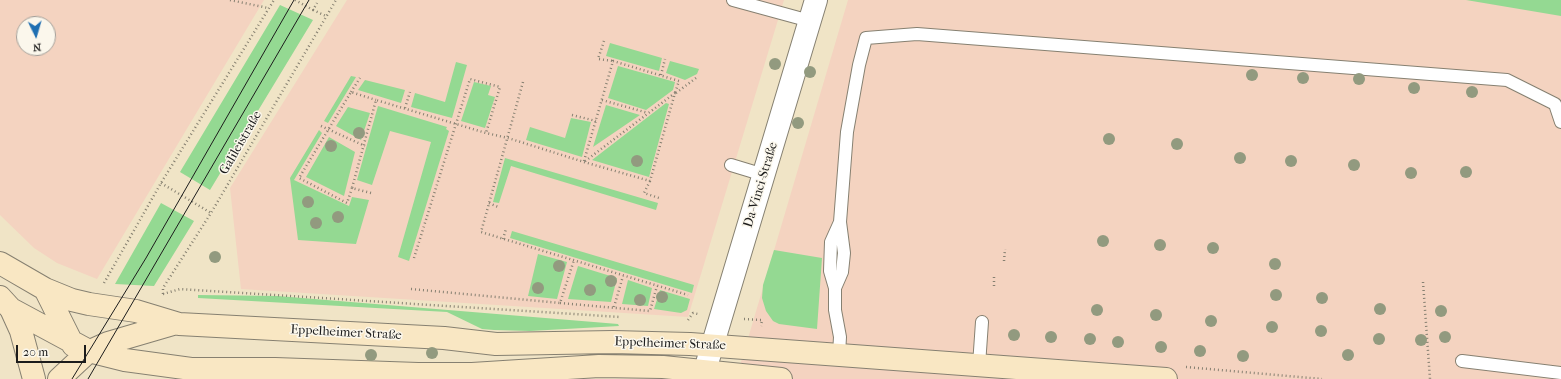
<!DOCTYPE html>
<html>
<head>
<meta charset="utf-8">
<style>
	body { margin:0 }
	#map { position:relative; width:1561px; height:379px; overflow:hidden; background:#f0e4c6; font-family:"IM FELL French Canon",serif }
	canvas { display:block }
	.north { position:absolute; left:16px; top:16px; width:40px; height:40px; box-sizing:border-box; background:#fbf7ec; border:1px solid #a29f99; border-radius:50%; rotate:175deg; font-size:11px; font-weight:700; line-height:16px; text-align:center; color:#1c1c1c }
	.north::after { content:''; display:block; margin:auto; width:14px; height:18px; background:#1f6fb2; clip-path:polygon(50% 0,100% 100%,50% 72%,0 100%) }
	.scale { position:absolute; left:16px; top:345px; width:70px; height:18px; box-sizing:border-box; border:2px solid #1c1c1c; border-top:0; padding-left:5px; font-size:12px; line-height:14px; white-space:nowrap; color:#1c1c1c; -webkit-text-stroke:3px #fbf7ec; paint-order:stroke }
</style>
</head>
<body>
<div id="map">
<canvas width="1561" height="379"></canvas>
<div class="north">N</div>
<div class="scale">20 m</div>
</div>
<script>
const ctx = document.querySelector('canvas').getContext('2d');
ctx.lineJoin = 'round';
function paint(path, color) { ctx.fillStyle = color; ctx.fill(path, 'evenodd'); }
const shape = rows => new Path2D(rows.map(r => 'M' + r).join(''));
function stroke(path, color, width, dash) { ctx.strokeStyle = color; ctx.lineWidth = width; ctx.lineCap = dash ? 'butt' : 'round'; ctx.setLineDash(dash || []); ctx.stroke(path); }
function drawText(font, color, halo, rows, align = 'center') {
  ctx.font = font + ' "IM FELL French Canon",serif'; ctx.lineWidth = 3; ctx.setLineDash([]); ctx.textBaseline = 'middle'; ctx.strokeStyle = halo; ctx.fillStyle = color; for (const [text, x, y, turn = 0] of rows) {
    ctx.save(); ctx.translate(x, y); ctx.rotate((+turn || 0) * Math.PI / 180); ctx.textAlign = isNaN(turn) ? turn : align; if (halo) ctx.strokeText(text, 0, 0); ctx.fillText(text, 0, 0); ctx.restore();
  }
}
const built = shape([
	[0,0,264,0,97,279,57,263,34,248,0,215],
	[24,24,48,24,48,48,24,48],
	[347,0,784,0,688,317,241,289,230,188],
	[848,0,1561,0,1561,379,736,379]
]);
const green = shape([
	[1466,0,1561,0,1561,16],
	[280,5,313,20,210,190,180,172],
	[610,43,662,58,659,71,606,56],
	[670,61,699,69,697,74,685,80,666,73],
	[456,62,467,65,452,118,411,107,415,93,445,102],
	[618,66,675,82,673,90,646,110,608,98],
	[351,76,356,77,328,123,324,121],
	[365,80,405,90,401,103,358,90],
	[474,82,491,86,488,95,495,97,485,128,461,121],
	[666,103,669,104,649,177,592,160],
	[606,105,640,115,593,147],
	[378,106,447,127,446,129,449,131,409,261,398,257,431,142,390,131,372,185,357,180],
	[348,107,370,113,361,140,336,126],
	[571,118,591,122,582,157,526,140,530,127,565,138],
	[319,130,322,133,294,180,349,206,352,197,369,200,356,244,298,240,290,178],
	[329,137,355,152,344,196,306,177],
	[505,158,658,203,656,210,511,166,499,203,493,202],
	[161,203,194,221,154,286,115,284],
	[512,231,694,285,692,293,510,238],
	[774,250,822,258,817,329,779,324,773,321,766,311,762,298,763,285],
	[538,254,567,262,557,299,528,296],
	[578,266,617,278,611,302,568,299],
	[628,280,652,288,648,306,622,304],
	[660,290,690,299,687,310,681,313,654,309],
	[198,295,278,296,618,324,619,326,530,331,494,330,482,329,447,312,198,298]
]);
const path = shape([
	[230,0,268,8],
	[295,0,313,10,317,3],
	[313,10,326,16],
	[604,41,598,59,613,61],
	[661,75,665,59],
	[523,82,481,232,688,295],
	[351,92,360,78],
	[676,93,696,78],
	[602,100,648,113],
	[405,108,410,92],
	[572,115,596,121],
	[321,126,365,146],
	[584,161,613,61,679,81,675,93],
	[650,181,644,193,659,198],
	[161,183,211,213],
	[352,188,347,203,299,178,351,92,376,100],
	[371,193,352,188,376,100,486,133,508,138,584,162,650,181,675,93,584,162],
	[489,203,498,207],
	[503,239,506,229],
	[414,258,470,79,500,87,486,133],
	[1004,261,1005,249],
	[1423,282,1430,379],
	[104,283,161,183,274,0],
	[994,286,994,277],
	[411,289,560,303,574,260],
	[163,294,180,289,620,317],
	[163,294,163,288,211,213,336,0],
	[560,303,650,311,657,286],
	[614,307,623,276],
	[744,319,762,320,761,326],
	[688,320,693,313,698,314],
	[1186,367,1322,379]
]);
const service = shape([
	[733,0,810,21],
	[731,165,764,175],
	[835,288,842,272,844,253,840,222,847,132,859,65,866,38,917,34,1507,80,1555,104,1561,122],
	[839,354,840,337,835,310,835,288,830,271,831,242,840,222],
	[1462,361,1561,373],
	[979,365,982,322]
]);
const minor = shape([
	[705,370,816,0]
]);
const secondary = shape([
	[0,263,45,289,72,300,89,304,136,311,179,324,444,338,496,344,613,342,690,344,1166,379],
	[45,289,73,345],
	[0,297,11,309,21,331,34,379],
	[11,309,89,351,125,360,191,369,275,369,418,374,472,374,599,366,663,367,781,379],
	[59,379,88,352,108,343,173,324]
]);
const tram = shape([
	[72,379,146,258,294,0],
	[88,379,309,0]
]);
const trees = [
	[775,64],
	[810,72],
	[1252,75],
	[1303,78],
	[1359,79],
	[1414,88],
	[1472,92],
	[798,123],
	[359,133],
	[1109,139],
	[1177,144],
	[331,146],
	[1240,158],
	[637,161],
	[1291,161],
	[1354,165],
	[1466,172],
	[1411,173],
	[308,202],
	[338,217],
	[316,223],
	[1103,241],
	[1160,245],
	[1213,248],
	[215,257],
	[1275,264],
	[559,266],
	[611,281],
	[538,288],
	[590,290],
	[1276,295],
	[662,297],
	[1322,298],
	[640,300],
	[1380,309],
	[1097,310],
	[1441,311],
	[1156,315],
	[1211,321],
	[1272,327],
	[1321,331],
	[1014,335],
	[1051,337],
	[1445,337],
	[1090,339],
	[1379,339],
	[1421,340],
	[1118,342],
	[1161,347],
	[1200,351],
	[432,353],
	[371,355],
	[1348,355],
	[1243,356]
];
const streetNames = [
	["Galileistraße",241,143,-60],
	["Da-Vinci-Straße",761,185,-73],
	["Eppelheimer Straße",346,333,3],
	["Eppelheimer Straße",670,344,2]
];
paint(built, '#f4d3c0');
paint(green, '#94d992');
stroke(service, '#868071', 14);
stroke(minor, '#868071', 24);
stroke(secondary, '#868071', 24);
stroke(path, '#868071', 2.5, [1, 3]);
stroke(service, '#fff', 12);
stroke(minor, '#fff', 22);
stroke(secondary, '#f9e7c3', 22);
stroke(tram, '#1c1c1c', 1);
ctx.fillStyle = '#929a7f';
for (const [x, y] of trees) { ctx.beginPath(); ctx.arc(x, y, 6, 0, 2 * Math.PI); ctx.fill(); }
drawText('13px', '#1c1c1c', '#fbf7ec', streetNames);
</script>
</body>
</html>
